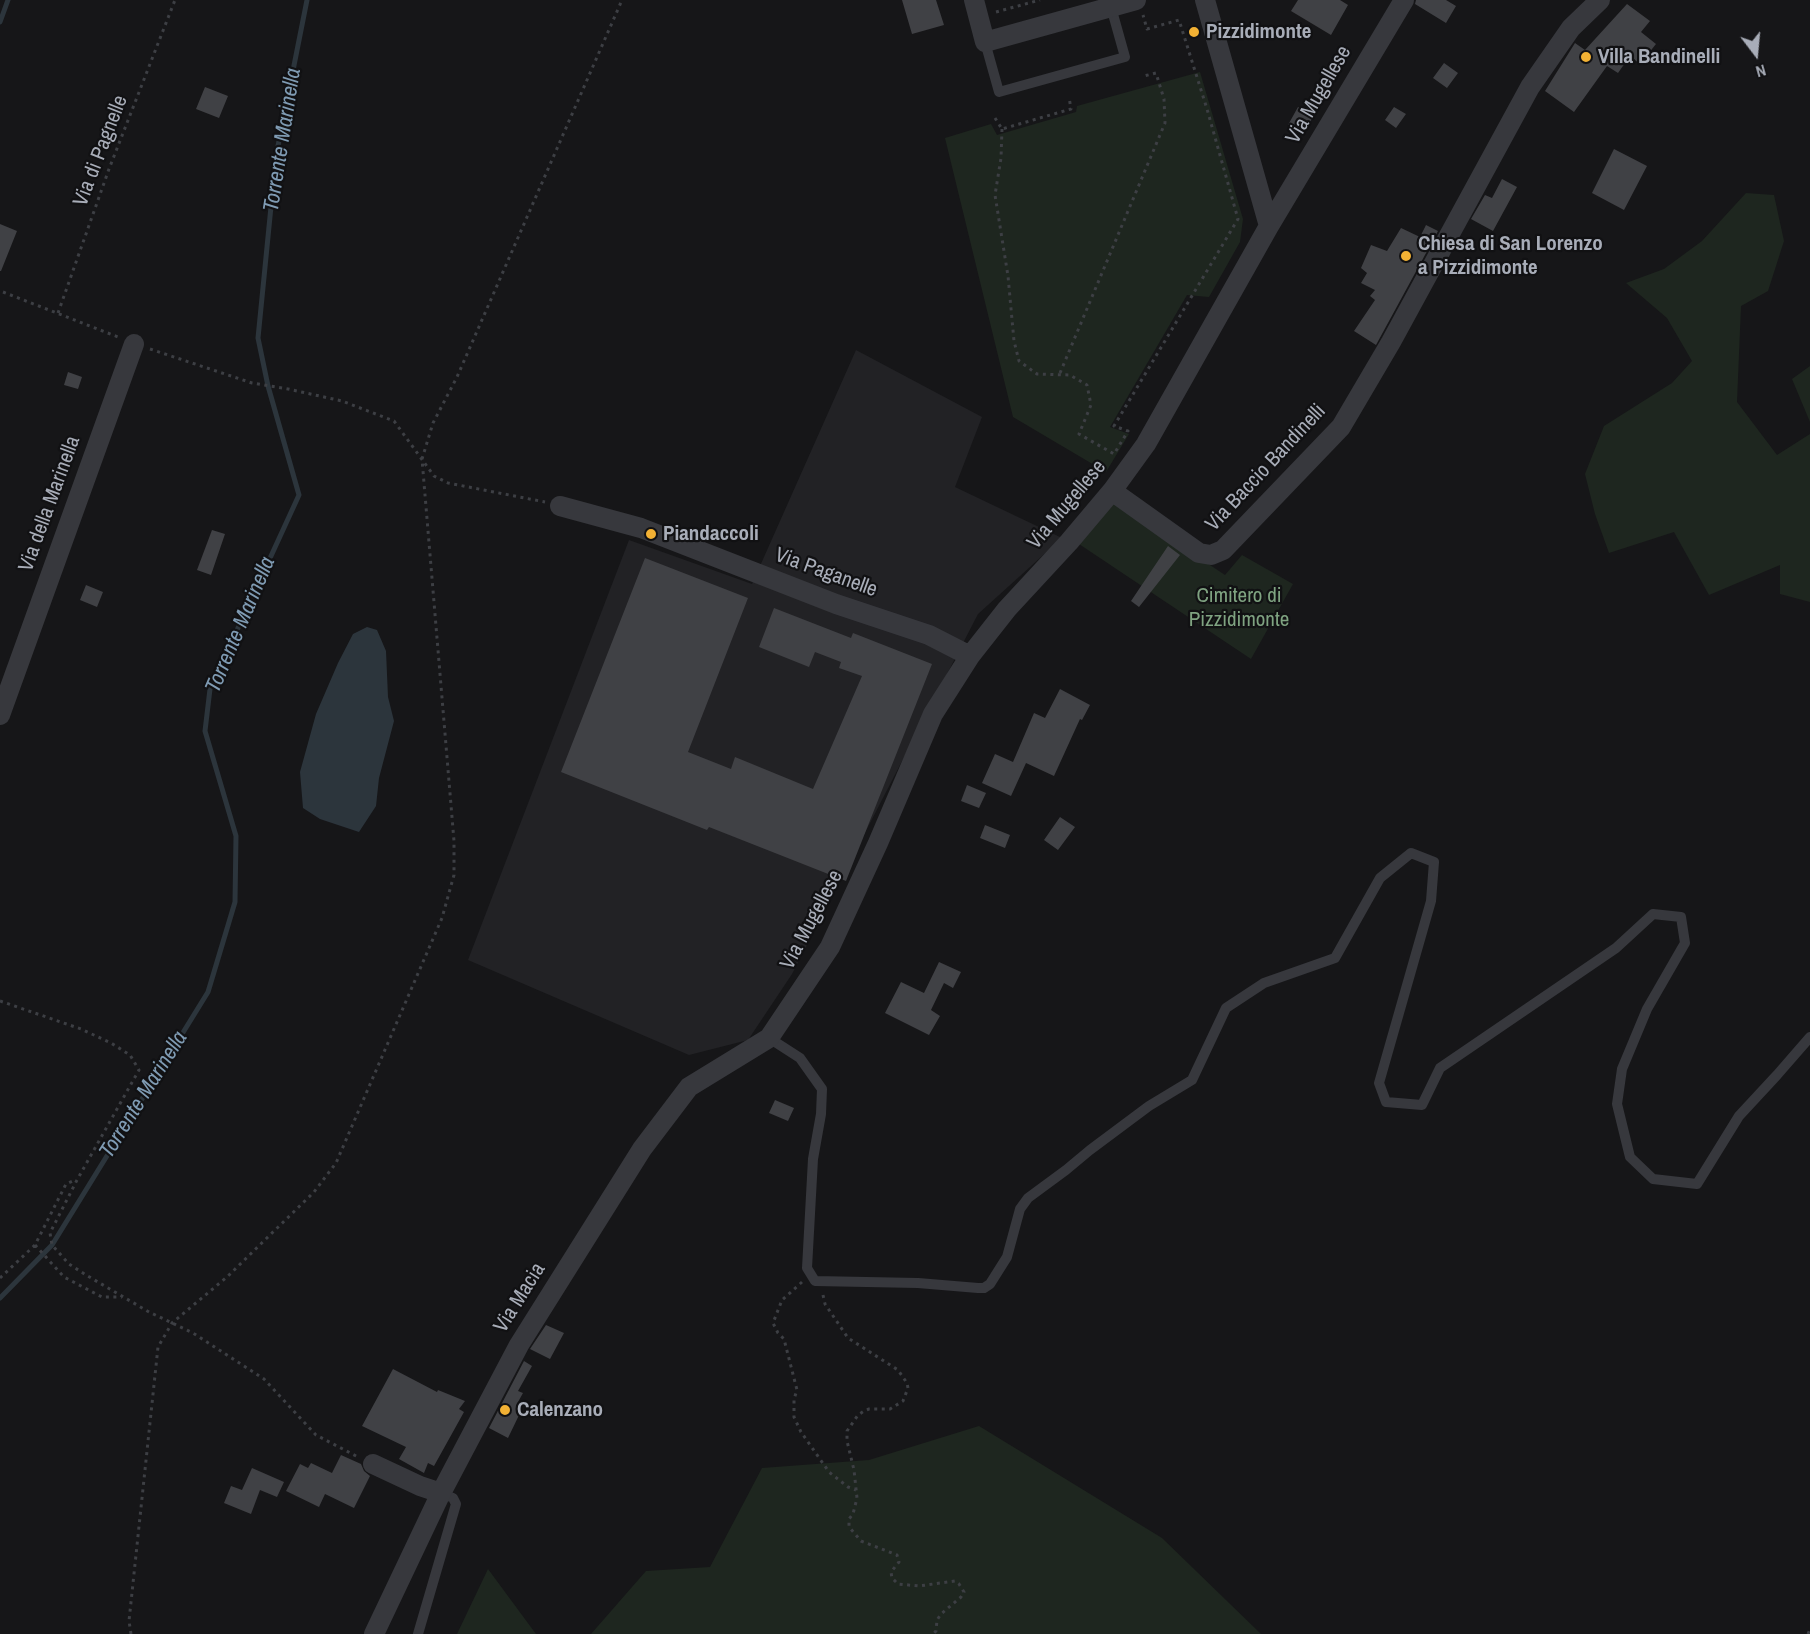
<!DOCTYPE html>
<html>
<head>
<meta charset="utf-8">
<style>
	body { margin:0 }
	#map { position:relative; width:1810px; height:1634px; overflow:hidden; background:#161618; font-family:"Archivo Narrow",sans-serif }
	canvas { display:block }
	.north { position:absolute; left:1726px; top:24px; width:60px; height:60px; -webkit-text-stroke:4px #111113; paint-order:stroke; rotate:164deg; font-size:16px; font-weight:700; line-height:24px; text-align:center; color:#a8adb8 }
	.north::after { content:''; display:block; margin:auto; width:21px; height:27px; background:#a8adb8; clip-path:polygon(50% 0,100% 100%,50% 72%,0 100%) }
</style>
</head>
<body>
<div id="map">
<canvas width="1810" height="1634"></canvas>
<div class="north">N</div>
</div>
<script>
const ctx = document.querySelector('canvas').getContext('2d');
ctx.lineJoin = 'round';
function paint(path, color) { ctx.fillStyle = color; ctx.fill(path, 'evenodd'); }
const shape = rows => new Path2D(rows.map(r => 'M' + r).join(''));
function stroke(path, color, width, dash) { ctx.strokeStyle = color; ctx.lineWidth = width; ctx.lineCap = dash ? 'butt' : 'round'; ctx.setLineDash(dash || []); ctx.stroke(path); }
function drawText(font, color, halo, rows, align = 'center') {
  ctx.font = font + ' "Archivo Narrow",sans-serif'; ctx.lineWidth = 4.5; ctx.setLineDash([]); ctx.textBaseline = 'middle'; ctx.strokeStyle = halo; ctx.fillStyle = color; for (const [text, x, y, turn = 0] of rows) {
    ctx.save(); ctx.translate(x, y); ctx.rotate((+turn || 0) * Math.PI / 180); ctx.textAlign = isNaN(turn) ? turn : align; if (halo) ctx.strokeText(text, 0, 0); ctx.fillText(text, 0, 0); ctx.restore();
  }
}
const built = shape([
	[856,350,982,417,955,487,1062,538,978,614,792,974,748,1040,689,1055,468,960,629,540,752,584]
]);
const green = shape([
	[1200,72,1243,219,1240,242,1209,297,1187,295,1110,427,1129,434,1106,472,1013,417,945,138,991,124,997,135,1076,112,1077,106],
	[1746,193,1774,195,1784,241,1768,291,1741,306,1737,402,1777,455,1810,434,1810,602,1780,594,1780,565,1709,595,1674,532,1609,553,1595,514,1585,474,1604,426,1672,383,1692,361,1667,318,1626,283,1664,269,1702,241],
	[1810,366,1810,422,1792,379],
	[1114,501,1225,575,1242,555,1293,584,1251,659,1079,544],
	[979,1426,1162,1538,1261,1634,591,1634,646,1571,710,1567,762,1468,869,1460],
	[488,1569,536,1634,457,1634]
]);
const water = shape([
	[367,627,377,630,386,651,388,697,394,721,379,778,376,806,359,832,320,819,303,808,300,772,316,714,338,663,353,634]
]);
const stream = shape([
	[0,22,8,0],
	[0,1298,52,1245,208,992,235,902,236,836,205,731,210,689,299,495,268,386,258,338,276,156,307,0]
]);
const building = shape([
	[902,0,936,0,944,25,912,34],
	[1298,0,1340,0,1348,5,1331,35,1291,11],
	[1416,0,1446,0,1456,6,1446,23,1415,4],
	[1627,4,1650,21,1641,32,1656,44,1640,64,1630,56,1618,73,1607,66,1574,112,1545,91,1575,43,1585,50],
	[1444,63,1458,73,1447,88,1433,78],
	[205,87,228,96,219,118,196,109],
	[1298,107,1314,115,1304,133,1288,125],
	[1394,107,1406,114,1396,128,1385,120],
	[1614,149,1647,166,1624,210,1592,193],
	[1502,179,1517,187,1493,231,1471,219,1485,195,1492,198],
	[0,224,17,231,1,271,0,271],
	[1426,225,1438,231,1376,345,1354,331,1375,300,1370,296,1375,290,1361,283,1367,273,1361,268,1371,245,1387,251,1401,228,1420,237],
	[68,372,82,377,78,389,64,385],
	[212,530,225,534,211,575,197,570],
	[1168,546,1180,555,1139,607,1131,601],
	[645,558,748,598,688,752,731,769,735,757,813,789,862,676,839,668,841,662,815,652,809,667,759,647,774,608,851,638,853,633,932,664,846,881,709,827,707,830,561,772],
	[86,585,103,592,97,607,80,600],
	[1060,689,1090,705,1082,720,1080,719,1054,776,1026,763,1011,796,982,783,995,754,1013,762,1034,713,1045,718],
	[967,785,986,793,979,808,961,801],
	[1060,817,1075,827,1058,850,1044,840],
	[985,825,1010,835,1005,848,980,838],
	[939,962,961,972,953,988,944,983,931,1010,940,1016,929,1035,885,1013,901,982,924,993],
	[775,1100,794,1108,788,1121,769,1113],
	[546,1325,564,1333,550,1359,530,1349],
	[524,1361,532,1366,518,1391,523,1393,518,1402,521,1404,519,1409,521,1411,508,1438,489,1428],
	[393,1369,437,1392,438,1390,465,1401,459,1409,464,1412,434,1466,428,1463,424,1473,399,1459,406,1447,362,1426],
	[341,1455,361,1464,364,1471,370,1476,354,1508,325,1494,319,1507,286,1491,300,1464,308,1468,311,1463,332,1473],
	[252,1468,284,1482,277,1497,260,1490,251,1514,224,1503,231,1486,242,1490]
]);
const path = shape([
	[996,12,1040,0],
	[995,118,1002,129,1071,109,1069,97],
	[1002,129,1001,158,995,195,1008,276,1014,341,1019,361,1037,374,1070,375,1087,385,1091,405,1079,434,1114,454,1128,431,1114,426,1238,219,1207,109,1179,20,1147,29,1143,15],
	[3,292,118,337],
	[58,313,109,169,175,0],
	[150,349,252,383,288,389,342,401,394,421,434,476,448,483,545,502],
	[1060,373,1165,123,1164,99,1156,73,1144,76],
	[0,1001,81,1029,111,1043,130,1055,139,1070,77,1180,50,1233,52,1245,69,1264,86,1275,149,1312,193,1333,264,1379,316,1435,358,1457],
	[35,1245,64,1277,102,1297,122,1297],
	[0,1278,35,1245,66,1184,75,1180],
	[802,1282,782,1300,773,1323,778,1333,784,1339,797,1390,794,1399,794,1417,801,1432,829,1472,848,1487,856,1490],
	[823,1295,825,1304,848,1338,898,1370,907,1383,908,1388,903,1401,890,1409,869,1409,864,1411,858,1415,847,1431,847,1441,854,1470,857,1498,853,1514,849,1519,849,1527,861,1541,897,1555,899,1562,891,1572,892,1578,898,1584,919,1586,955,1581,959,1584,964,1592,961,1597,941,1614,937,1620,936,1631,933,1634],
	[131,1634,129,1621,158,1347,172,1323,227,1277,314,1192,336,1163,442,918,454,875,454,841,422,459,433,423,457,377,622,0],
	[1808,1634,1810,1629]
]);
const lane = shape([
	[985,42,999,92,1125,57,1111,7],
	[769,1038,800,1058,822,1089,821,1114,813,1159,807,1268,815,1281,918,1283,978,1288,984,1288,990,1284,1007,1257,1020,1209,1028,1198,1066,1170,1090,1150,1149,1106,1192,1080,1226,1008,1264,983,1335,958,1380,878,1411,853,1434,862,1431,901,1379,1083,1386,1102,1422,1105,1440,1068,1616,948,1653,914,1681,917,1685,943,1647,1009,1622,1069,1617,1104,1630,1157,1653,1179,1697,1184,1739,1116,1777,1075,1810,1037],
	[418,1634,456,1504,453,1498,441,1493]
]);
const street = shape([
	[974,0,985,42,1136,0],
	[1205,0,1269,226],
	[1112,491,1199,553,1211,555,1223,550,1341,427,1391,342,1530,87,1571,28,1600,0],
	[560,506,641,528,836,604,929,635,970,656],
	[0,715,134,344],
	[373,1464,420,1486,441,1493],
	[374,1634,441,1493,519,1345,642,1149,689,1087,769,1038,830,947,878,843,933,714,970,656,1007,609,1069,542,1112,491,1146,444,1269,226,1404,0]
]);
const markers = [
	[1194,32,6,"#f2b134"],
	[1586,57,6,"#f2b134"],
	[1406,256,6,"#f2b134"],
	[651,534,6,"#f2b134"],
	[505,1410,6,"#f2b134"]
];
const poiNames = [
	["Pizzidimonte",1206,32],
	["Villa Bandinelli",1598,57],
	["Chiesa di San Lorenzo",1418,244],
	["a Pizzidimonte",1418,268],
	["Piandaccoli",663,534],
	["Calenzano",517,1410]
];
const streetNames = [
	["Via Mugellese",1319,95,-60],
	["Via di Pagnelle",101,151,-69],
	["Via Baccio Bandinelli",1266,468,-47],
	["Via della Marinella",50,504,-70],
	["Via Mugellese",1067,505,-50],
	["Via Paganelle",826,573,20],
	["Via Mugellese",812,920,-62],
	["Via Macia",520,1298,-58]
];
const parkNames = [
	["Cimitero di",1239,596],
	["Pizzidimonte",1239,620]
];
const waterNames = [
	["Torrente Marinella",283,140,-81],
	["Torrente Marinella",241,625,-67],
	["Torrente Marinella",144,1095,-58]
];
paint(built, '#222225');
paint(green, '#1e261f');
paint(water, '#2c353c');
stroke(stream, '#2c353c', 5);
paint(building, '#404145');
stroke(path, '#3d3f44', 3, [3, 4.5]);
stroke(lane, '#37383d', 10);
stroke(street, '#37383d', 20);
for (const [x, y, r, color] of markers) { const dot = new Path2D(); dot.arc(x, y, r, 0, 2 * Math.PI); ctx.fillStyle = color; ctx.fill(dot); stroke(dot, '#111113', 2); }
drawText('bold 21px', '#a8adb8', '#111113', poiNames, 'left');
drawText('21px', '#a8adb8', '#111113', streetNames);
drawText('21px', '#7fa381', '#111113', parkNames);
drawText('italic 22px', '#7f9bb3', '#111113', waterNames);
</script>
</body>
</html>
